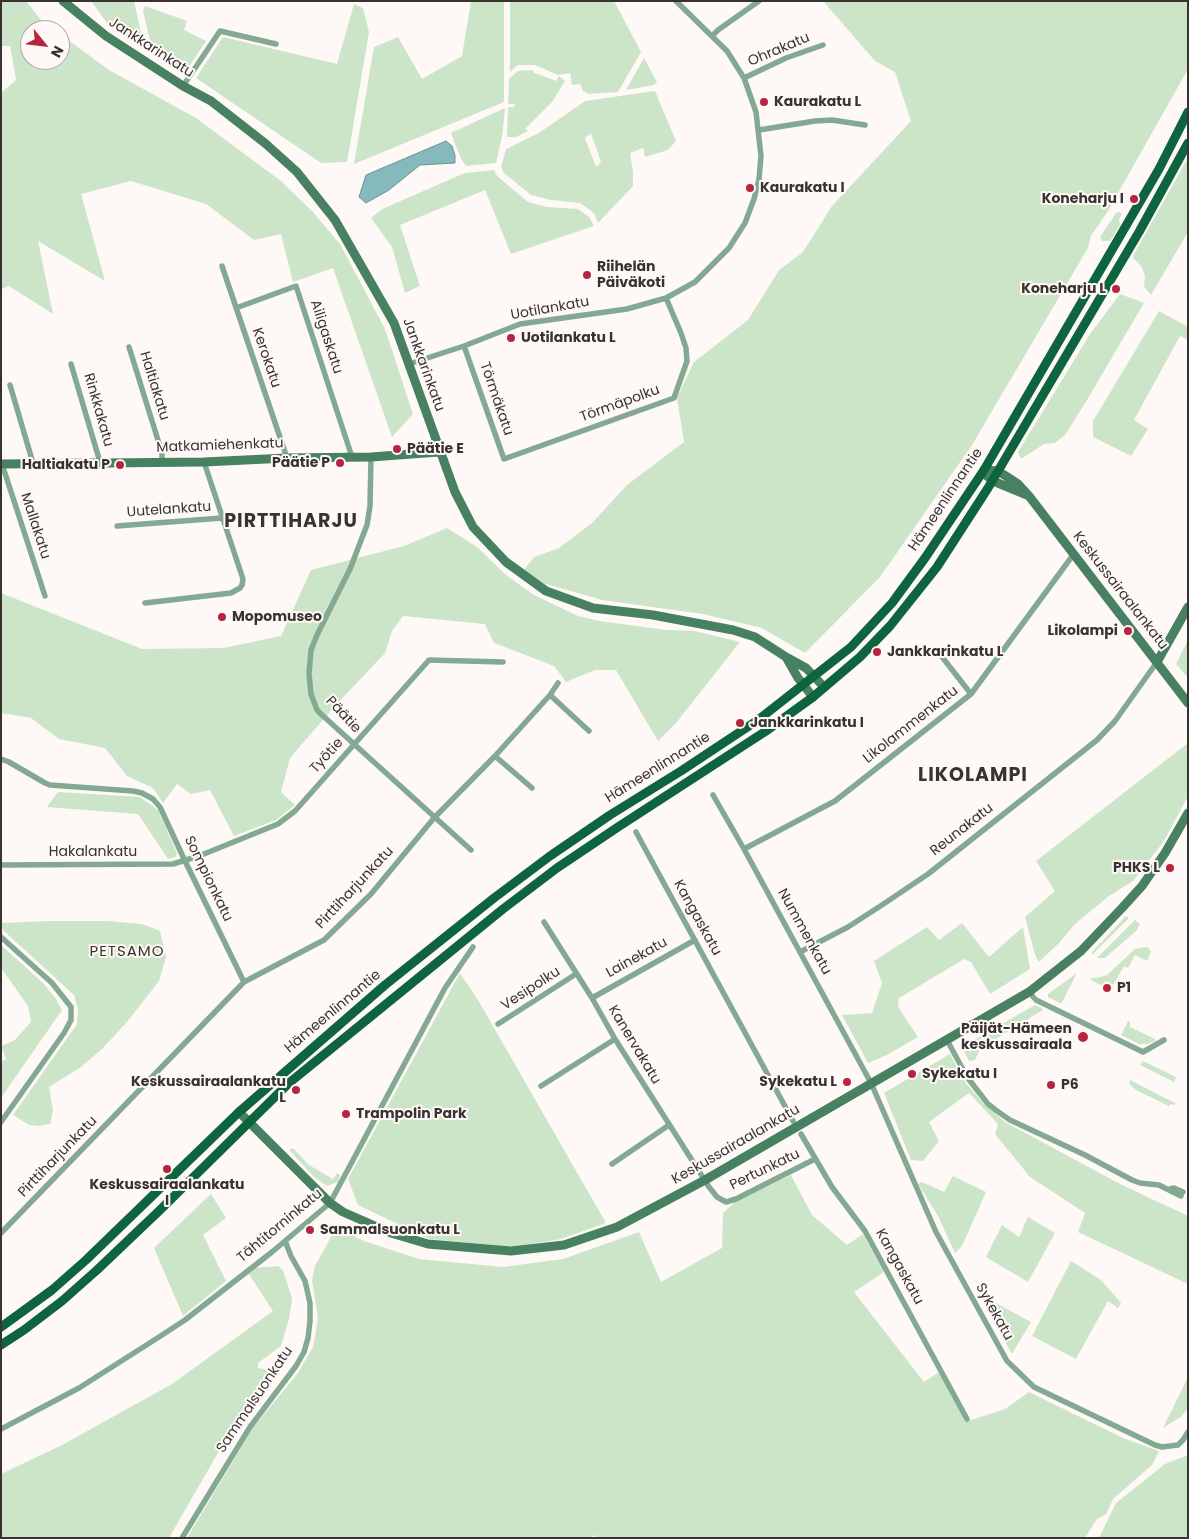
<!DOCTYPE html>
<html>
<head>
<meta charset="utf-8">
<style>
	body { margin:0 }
	#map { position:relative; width:1189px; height:1539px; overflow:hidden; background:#fef9f6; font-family:Poppins,sans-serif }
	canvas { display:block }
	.frame { position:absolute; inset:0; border:2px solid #383331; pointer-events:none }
	.north { position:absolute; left:20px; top:20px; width:50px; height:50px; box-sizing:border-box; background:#fef9f6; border:1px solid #afaaa7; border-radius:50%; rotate:119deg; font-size:14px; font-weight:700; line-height:20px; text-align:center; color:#383331 }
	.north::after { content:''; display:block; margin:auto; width:18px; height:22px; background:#b62540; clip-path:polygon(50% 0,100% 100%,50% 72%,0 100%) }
</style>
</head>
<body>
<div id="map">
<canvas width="1189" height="1539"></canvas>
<div class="frame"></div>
<div class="north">N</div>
</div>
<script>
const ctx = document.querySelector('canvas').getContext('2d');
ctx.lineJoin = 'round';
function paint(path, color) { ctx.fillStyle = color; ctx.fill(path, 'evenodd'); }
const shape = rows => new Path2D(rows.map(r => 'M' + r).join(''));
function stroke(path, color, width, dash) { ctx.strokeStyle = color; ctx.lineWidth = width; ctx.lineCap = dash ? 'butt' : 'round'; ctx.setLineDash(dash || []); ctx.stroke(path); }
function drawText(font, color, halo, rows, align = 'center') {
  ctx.font = font + ' Poppins,sans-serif'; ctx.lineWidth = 4; ctx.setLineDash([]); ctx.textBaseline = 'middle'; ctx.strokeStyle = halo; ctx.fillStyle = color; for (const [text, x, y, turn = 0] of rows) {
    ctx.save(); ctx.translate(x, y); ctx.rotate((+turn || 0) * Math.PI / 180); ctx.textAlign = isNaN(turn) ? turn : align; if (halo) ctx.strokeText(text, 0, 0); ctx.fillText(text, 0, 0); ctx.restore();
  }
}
const green = shape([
	[1,1,26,1,41,20,55,30,30,30,30,60,60,60,60,34,109,70,196,118,281,181,312,211,340,244,385,329,413,414,392,437,333,268,293,282,281,234,254,240,206,204,131,181,81,194,105,281,38,241,53,314,9,286,1,289,1,93,16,80,10,46,1,46],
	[91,1,134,1,144,46,107,23],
	[471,1,504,1,504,102,354,164,374,47,398,37,422,79,462,56],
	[510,1,614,1,641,52,618,92,589,94,583,91,580,84,572,85,570,73,558,75,535,65,518,65,510,72],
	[823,1,1188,1,1188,69,1108,211,1091,236,1088,248,972,445,880,577,805,653,762,628,703,614,602,600,543,583,524,570,534,557,559,548,592,523,627,485,684,442,677,398,694,362,748,320,779,270,803,252,832,206,911,121,895,72,875,61],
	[354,4,363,8,369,32,347,162,321,163,196,78,223,37,337,64],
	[145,6,187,21,184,30,206,41,185,73,153,53,143,11],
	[644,58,657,82,654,85,626,90],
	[533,70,534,73,538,74,556,81,559,76,565,81,552,102,525,129,528,131,516,137,507,137,508,107,514,107,515,104,508,104,509,79,518,71],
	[655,91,676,141,668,150,645,157,643,148,630,153,633,172,633,186,598,223,594,213,580,203,551,200,531,195,504,173,501,167,506,149,539,133,585,101],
	[591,133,601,162,596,167,585,138],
	[505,108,502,137,496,163,466,166,461,159,451,133],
	[1188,158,1188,232,1151,295,1144,287,1145,276,1141,266,1133,258,1134,254],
	[494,170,497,176,528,202,547,207,578,209,589,217,594,226,511,254,485,190,400,225,420,286,405,293,392,247,371,218,382,209,465,173],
	[1119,212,1122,214,1119,219,1120,225,1110,241,1102,241,1100,237,1116,213],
	[1120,294,1144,303,1087,400,1065,435,1055,443,1044,444,1021,459,1018,452,1090,334],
	[1159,311,1188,327,1188,340,1180,336,1134,420,1148,429,1131,456,1093,437,1093,421],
	[447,528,477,547,506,575,534,595,578,616,599,621,667,630,695,631,740,642,676,723,658,741,616,670,595,670,566,682,554,666,494,643,485,624,403,616,392,631,385,653,334,707,290,758,281,792,295,805,276,820,234,836,210,790,191,794,177,784,163,803,153,788,127,776,105,748,59,739,31,718,1,713,1,593,142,649,224,648,281,636,311,570,404,546],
	[1188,640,1188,678,1176,664],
	[1188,743,1188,796,1164,841,1133,881,1109,896,1075,924,1059,943,1039,962,1035,955,1025,917,1055,891,1036,861],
	[58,792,140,797,158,810,177,853,176,857,168,859,138,814,47,807],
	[1126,916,1129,918,1092,955,1092,952],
	[1135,920,1140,924,1137,930,1105,958,1097,958],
	[48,921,108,921,142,924,160,931,166,957,159,981,127,1022,102,1049,81,1067,49,1087,53,1111,50,1124,39,1126,29,1125,13,1115,77,1024,78,1009,74,995,3,930,1,923],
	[962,923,989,957,1023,927,1030,969,990,994,971,962,964,959,899,998,898,1007,918,1037,887,1055,868,1063,842,1015,872,1013,882,983,874,961,927,927,939,940],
	[1,945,44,984,56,999,62,1010,1,1098,1,1062,6,1059,1,1046,15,1040,31,1022,28,1006,1,968],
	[1145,947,1149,948,1151,952,1147,961,1135,955,1128,968,1124,966,1113,985,1106,981,1103,986,1091,980,1092,978,1101,977,1107,975,1135,949],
	[460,973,478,1000,606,1223,561,1239,513,1247,429,1239,358,1205,348,1179],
	[1077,973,1061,1004,1048,997,1048,994],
	[1035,1005,1042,1008,1043,1010,981,1048,975,1060,969,1061,962,1047],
	[1128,1021,1130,1022,1130,1027,1155,1039,1155,1041,1148,1044,1139,1044,1121,1035],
	[950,1054,965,1082,983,1103,1005,1122,1122,1185,1188,1216,1188,1284,1078,1232,1085,1213,1030,1177,995,1134,998,1124,969,1093,929,1122,939,1141,923,1161,911,1160,884,1093],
	[1143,1061,1176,1077,1174,1082,1140,1065],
	[1130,1080,1175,1103,1174,1105,1171,1104,1169,1106,1136,1090,1129,1084],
	[293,1148,309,1165,333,1179,337,1173,340,1175,338,1182,327,1186,314,1177,289,1150],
	[791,1175,812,1215,847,1245,863,1234,884,1272,854,1292,924,1382,939,1372,968,1421,1005,1409,1029,1392,1123,1438,1159,1451,1152,1465,1113,1499,1106,1514,1097,1519,1085,1538,598,1538,595,1535,590,1538,187,1538,252,1429,298,1373,313,1347,318,1318,312,1280,315,1266,332,1235,345,1232,364,1241,419,1259,503,1267,563,1259,639,1232,661,1282,722,1248,723,1213,735,1202],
	[953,1176,986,1192,962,1246,955,1253,938,1216,918,1184,922,1182,944,1192],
	[211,1194,226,1218,203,1235,226,1281,183,1316,154,1248],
	[1028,1217,1055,1233,1028,1282,986,1257,1002,1225,1019,1237],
	[1071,1261,1101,1280,1121,1303,1118,1308,1108,1301,1076,1359,1032,1336],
	[278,1266,283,1270,292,1299,289,1319,281,1346,258,1363,258,1368,270,1370,254,1398,242,1411,169,1538,1,1538,1,1474,62,1445,172,1384,273,1311,248,1273,254,1268],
	[979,1294,1031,1322,1012,1354],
	[1188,1377,1188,1408,1181,1417,1163,1428],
	[1188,1455,1188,1538,1099,1538,1116,1503,1165,1464]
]);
const water = shape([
	[446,141,452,146,455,155,455,163,420,165,389,190,366,203,359,197,366,175,446,141]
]);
const street = shape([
	[712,36,718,30,759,1],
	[744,78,786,58,823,45],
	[183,86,220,31,276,44],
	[759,130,815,121,832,120,865,125],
	[222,266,287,458],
	[236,308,296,286,352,457],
	[464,346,504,459,674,398,687,361,686,348,681,333,666,298],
	[129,347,162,453,162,461],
	[71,364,100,462],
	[409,364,464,346,520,324,627,309,666,298,695,282,729,248,745,223,754,199,759,179,761,156,756,112,744,78,727,51,676,1],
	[10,385,33,463],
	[371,457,370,506,367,525,350,569,317,635,311,650,309,674,311,694,317,710,322,715,471,850],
	[2,464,45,596],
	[117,526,222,518],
	[145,603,231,593,240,588,242,585,243,579,204,462],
	[939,653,971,694],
	[550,695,589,731],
	[495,756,532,788],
	[1,759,9,762,45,783,50,785,133,791,142,793,153,799,160,807,185,861,244,982],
	[713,795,744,849,871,1083,936,1232,1007,1361,1034,1387,1155,1445,1162,1447,1178,1445,1183,1440,1188,1432],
	[636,832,793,1121],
	[744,849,835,801,971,694,1073,555],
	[1,865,173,864,199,856,278,824,295,811,429,660,503,662],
	[544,922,592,998,615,1039,709,1187,717,1197,726,1202,736,1199,815,1159],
	[1,937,52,983,71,1007,71,1020,64,1033,1,1122],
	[800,952,848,927,885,903,928,874,1097,740,1115,721,1157,662],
	[1029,992,1036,1000,1143,1052,1164,1040],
	[592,998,695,940],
	[498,1024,576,974],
	[947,1040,967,1077,988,1104,997,1111,1010,1120,1085,1155,1132,1180,1140,1183,1159,1185,1181,1196],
	[541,1086,615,1039],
	[801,1134,832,1187,865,1231,967,1419],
	[612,1164,669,1125],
	[1170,1189,1174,1188,1183,1192],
	[1,1233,244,982,324,940,371,894,434,818,495,756,550,695,558,683],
	[1,1429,79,1388,159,1337,185,1320,272,1252,330,1203,445,988,473,947],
	[182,1538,250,1427,296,1366,304,1352,308,1338,310,1321,310,1303,305,1281,291,1256,285,1241]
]);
const secondary = shape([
	[63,1,106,36,183,86,211,101,266,144,297,172,335,220,394,323,455,492,473,527,506,562,546,591,593,608,653,615,733,630,755,637,786,657,806,668,824,687],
	[1,464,204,462,287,458,371,457,439,452],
	[984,470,998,471,1009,478,1018,484,1029,496,1188,703],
	[984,470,987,476,993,481,1027,495],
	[786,657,798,678,813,697],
	[1157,662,1188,607],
	[239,1112,330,1203,343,1212,391,1233,428,1244,511,1251,564,1245,617,1227,705,1180,1029,992,1081,951,1122,908,1142,886,1165,853,1188,813]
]);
const primary = shape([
	[1,1327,52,1290,86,1260,239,1112,385,985,494,898,550,856,610,815,681,771,758,720,851,647,892,603,925,558,984,470,1159,169,1188,112],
	[1,1345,24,1330,62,1301,97,1270,159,1211,289,1083,503,909,557,868,618,827,766,731,813,697,860,657,890,626,937,567,988,488,1139,232,1188,143]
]);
const markers = [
	[764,102,5,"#b62540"],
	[750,188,5,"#b62540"],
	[1134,199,5,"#b62540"],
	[587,275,5,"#b62540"],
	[1116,289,5,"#b62540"],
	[511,338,5,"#b62540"],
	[397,449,5,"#b62540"],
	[340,463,5,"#b62540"],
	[120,465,5,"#b62540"],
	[222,617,5,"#b62540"],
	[1128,631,5,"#b62540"],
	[877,652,5,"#b62540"],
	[740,723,5,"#b62540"],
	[1170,868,5,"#b62540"],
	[1107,988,5,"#b62540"],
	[1083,1037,6,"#b62540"],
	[912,1074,5,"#b62540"],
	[847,1082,5,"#b62540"],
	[1051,1085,5,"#b62540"],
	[296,1090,5,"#b62540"],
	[346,1114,5,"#b62540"],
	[167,1169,5,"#b62540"],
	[310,1230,5,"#b62540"]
];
const streetNames = [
	["Jankkarinkatu",151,48,33],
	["Ohrakatu",779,50,-23],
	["Uotilankatu",550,309,-10],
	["Ailigaskatu",326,337,72],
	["Kerokatu",266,358,71],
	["Jankkarinkatu",423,365,70],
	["Haltiakatu",154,386,73],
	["Törmäkatu",496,399,71],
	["Törmäpolku",620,404,-20],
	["Rinkkakatu",98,410,74],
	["Matkamiehenkatu",220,446,-2],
	["Hämeenlinnantie",946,500,-56],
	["Uutelankatu",169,510,-4],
	["Mallakatu",35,526,72],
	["Keskussairaalankatu",1120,591,52],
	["Päätie",343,715,47],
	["Likolammenkatu",911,725,-38],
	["Työtie",327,756,-48],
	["Hämeenlinnantie",658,768,-32],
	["Reunakatu",962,830,-38],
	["Hakalankatu",93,852],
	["Sompionkatu",208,879,64],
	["Pirttiharjunkatu",355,888,-47],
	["Kangaskatu",697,918,61],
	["Nummenkatu",804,932,61],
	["Lainekatu",637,958,-29],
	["Vesipolku",531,989,-33],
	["Hämeenlinnantie",333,1012,-40],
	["Kanervakatu",634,1045,59],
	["Keskussairaalankatu",736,1145,-30],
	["Pirttiharjunkatu",58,1157,-46],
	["Pertunkatu",765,1170,-26],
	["Tähtitorninkatu",280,1226,-40],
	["Kangaskatu",899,1267,61],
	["Sykekatu",994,1312,61],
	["Sammalsuonkatu",255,1400,-56]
];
const poiNames = [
	["Kaurakatu L",774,102],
	["Kaurakatu I",760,188],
	["Koneharju I",1124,199,"right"],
	["Riihelän",597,267],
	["Päiväkoti",597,283],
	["Koneharju L",1106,289,"right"],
	["Uotilankatu L",521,338],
	["Päätie E",407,449],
	["Päätie P",330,463,"right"],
	["Haltiakatu P",110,465,"right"],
	["Mopomuseo",232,617],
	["Likolampi",1118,631,"right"],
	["Jankkarinkatu L",887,652],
	["Jankkarinkatu I",750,723],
	["PHKS L",1160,868,"right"],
	["P1",1117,988],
	["Päijät-Hämeen",1072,1029,"right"],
	["keskussairaala",1072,1045,"right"],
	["Sykekatu I",922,1074],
	["Keskussairaalankatu",286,1082,"right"],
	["L",286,1098,"right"],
	["Sykekatu L",837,1082,"right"],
	["P6",1061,1085],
	["Trampolin Park",356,1114],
	["Keskussairaalankatu",167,1185,"center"],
	["I",167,1201,"center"],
	["Sammalsuonkatu L",320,1230]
];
const neighbourhoodNames = [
	["PETSAMO",127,952]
];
const districtNames = [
	["PIRTTIHARJU",291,522],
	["LIKOLAMPI",973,776]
];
paint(green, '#cce5c8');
paint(water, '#85babd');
stroke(water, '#6e9293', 1);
stroke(street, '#83a992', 5.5);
stroke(secondary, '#478161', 9);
stroke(primary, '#0e643f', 9);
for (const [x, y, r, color] of markers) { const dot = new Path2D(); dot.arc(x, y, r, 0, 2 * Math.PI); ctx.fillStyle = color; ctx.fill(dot); stroke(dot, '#fef9f6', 2); }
drawText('14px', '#383331', '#fef9f6', streetNames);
drawText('bold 14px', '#383331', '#fef9f6', poiNames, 'left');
ctx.letterSpacing = '1px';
drawText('15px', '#383331', '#fef9f6', neighbourhoodNames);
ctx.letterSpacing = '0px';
ctx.letterSpacing = '1px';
drawText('bold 19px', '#383331', '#fef9f6', districtNames);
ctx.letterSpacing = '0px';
</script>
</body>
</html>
